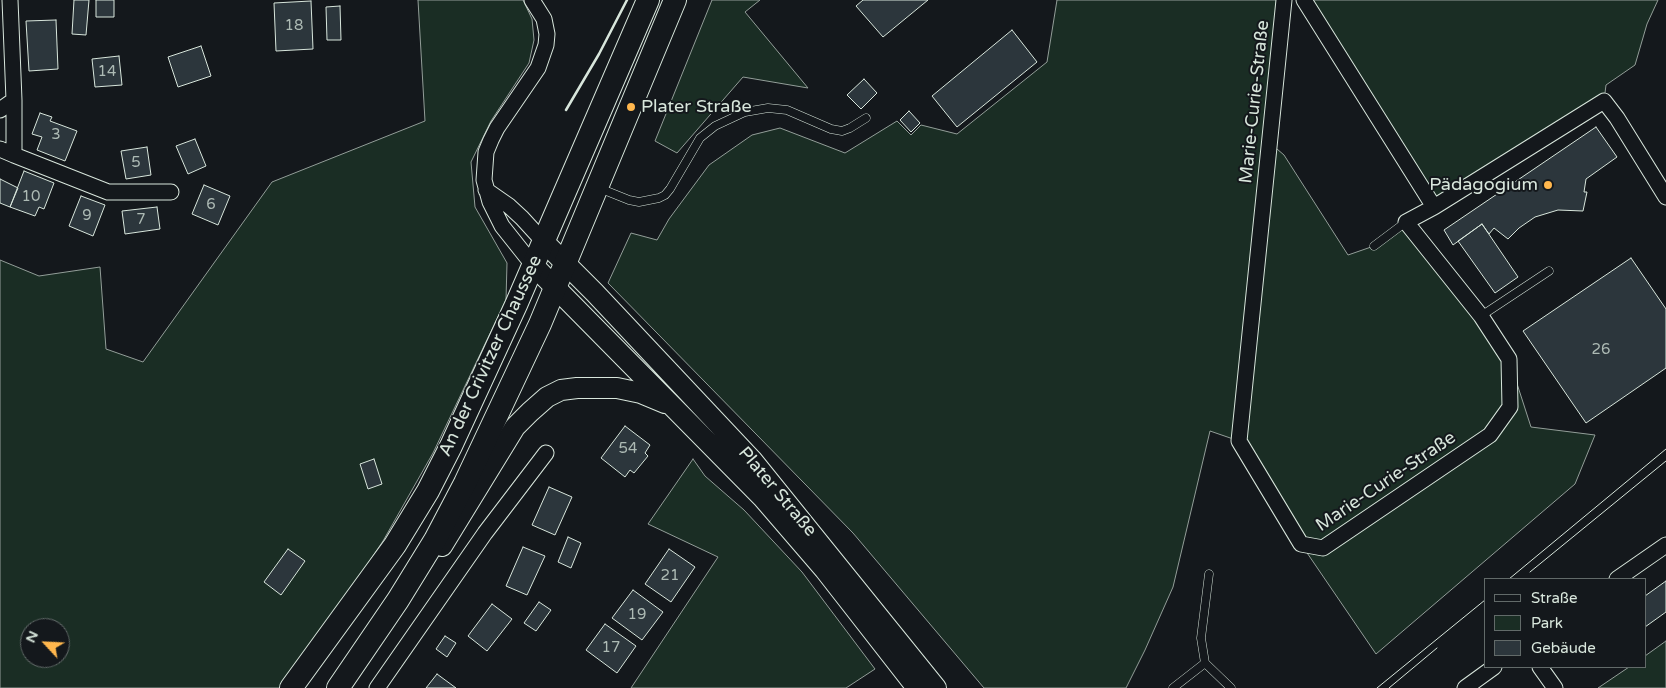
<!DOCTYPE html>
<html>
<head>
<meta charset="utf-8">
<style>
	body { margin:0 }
	#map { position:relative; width:1666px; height:688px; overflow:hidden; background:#14181c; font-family:"Varela Round",sans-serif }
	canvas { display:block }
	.legend { position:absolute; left:1484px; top:578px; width:162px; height:90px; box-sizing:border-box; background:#14181c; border:1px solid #626a69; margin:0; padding:6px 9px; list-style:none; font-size:15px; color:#d8e6dc }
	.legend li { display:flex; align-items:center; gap:10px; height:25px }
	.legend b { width:25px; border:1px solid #626a69 }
	.north { position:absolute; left:20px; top:618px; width:50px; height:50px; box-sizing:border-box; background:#14181c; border:1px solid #626a69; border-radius:50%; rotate:295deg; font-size:14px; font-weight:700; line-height:20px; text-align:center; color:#d8e6dc }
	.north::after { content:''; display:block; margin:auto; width:18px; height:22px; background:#ffb74d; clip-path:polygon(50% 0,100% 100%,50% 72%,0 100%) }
</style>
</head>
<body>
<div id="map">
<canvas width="1666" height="688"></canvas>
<ul class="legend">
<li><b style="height:6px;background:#14181c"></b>Straße</li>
<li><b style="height:14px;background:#1a2d24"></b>Park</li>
<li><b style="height:14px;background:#2c363c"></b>Gebäude</li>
</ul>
<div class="north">N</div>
</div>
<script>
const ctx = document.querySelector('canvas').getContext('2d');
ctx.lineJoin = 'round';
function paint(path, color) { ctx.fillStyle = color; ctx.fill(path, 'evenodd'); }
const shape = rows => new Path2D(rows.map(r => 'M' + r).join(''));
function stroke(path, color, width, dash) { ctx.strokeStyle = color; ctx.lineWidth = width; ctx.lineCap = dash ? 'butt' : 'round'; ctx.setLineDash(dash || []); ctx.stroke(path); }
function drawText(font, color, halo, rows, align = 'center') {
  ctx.font = font + ' "Varela Round",sans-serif'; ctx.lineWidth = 4; ctx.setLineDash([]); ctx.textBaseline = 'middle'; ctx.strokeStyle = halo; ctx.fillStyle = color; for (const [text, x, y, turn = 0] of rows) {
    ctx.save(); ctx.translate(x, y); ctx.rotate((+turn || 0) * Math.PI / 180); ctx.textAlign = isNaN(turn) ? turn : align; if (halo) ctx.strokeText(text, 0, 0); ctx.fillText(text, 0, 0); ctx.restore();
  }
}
const green = shape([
	[418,0,523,0,532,19,534,40,529,63,491,121,471,162,475,207,507,263,506,300,433,453,383,541,327,625,280,688,0,688,0,260,39,276,100,267,106,349,143,362,272,182,425,121,418,0],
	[30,628,60,628,60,658,30,658,30,628],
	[712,0,760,0,745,12,808,88,743,77,677,153,655,141,712,0],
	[1057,0,1284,0,1270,143,1284,155,1348,255,1374,246,1406,222,1509,359,1531,427,1595,435,1575,484,1376,654,1301,544,1239,441,1210,431,1173,587,1145,650,1126,688,984,688,853,533,608,283,631,233,657,240,669,219,709,165,752,135,780,128,845,153,897,121,911,135,921,125,957,134,1047,62,1057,0],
	[1304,0,1658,0,1647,24,1635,65,1606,85,1604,101,1434,207,1304,0],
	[693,459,705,476,744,510,802,572,875,669,846,688,631,688,718,557,648,524,693,459],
	[1666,641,1666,688,1598,688,1629,667,1645,667,1645,656,1666,641]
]);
const building = shape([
	[74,0,89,0,86,35,72,34,74,0],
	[96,0,114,0,114,17,96,17,96,0],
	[863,0,928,0,883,37,856,6,863,0],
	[311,1,313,49,276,51,274,3,311,1],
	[340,6,341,40,327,40,326,7,340,6],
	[56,20,58,69,29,71,26,21,56,20],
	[1012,30,1037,62,957,127,932,96,1012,30],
	[201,46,211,76,178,87,168,57,201,46],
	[119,56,122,85,95,87,92,59,119,56],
	[864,79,877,93,861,109,847,95,864,79],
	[909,111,920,123,911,132,900,120,909,111],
	[40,113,52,117,50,121,77,131,65,161,37,150,42,137,32,134,40,113],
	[1596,127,1617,157,1586,179,1584,192,1587,192,1583,211,1558,210,1535,217,1519,228,1508,239,1494,228,1489,234,1482,224,1453,245,1444,230,1596,127],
	[195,139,206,166,188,174,176,146,195,139],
	[147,147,151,175,126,179,121,151,147,147],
	[24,171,54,183,44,209,39,207,35,216,10,207,24,171],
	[0,179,18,188,10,207,0,203,0,179],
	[204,185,230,196,218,225,192,214,204,185],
	[81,196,105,205,93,236,69,226,81,196],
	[157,207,160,229,125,234,122,211,157,207],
	[1482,224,1518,277,1495,293,1458,241,1482,224],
	[1631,258,1666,309,1666,368,1586,423,1523,331,1631,258],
	[625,426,650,445,645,453,648,456,634,473,630,470,625,477,601,458,625,426],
	[374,459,382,484,368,489,360,464,374,459],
	[549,487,572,497,555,535,532,525,549,487],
	[568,537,581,543,571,568,558,562,568,537],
	[523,547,545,556,527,595,506,586,523,547],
	[288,549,305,561,281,595,264,582,288,549],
	[669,549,695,567,671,602,645,584,669,549],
	[1666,581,1666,612,1645,627,1645,596,1666,581],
	[633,590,663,612,642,640,612,618,633,590],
	[539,602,551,610,536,631,524,623,539,602],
	[492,604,512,619,487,651,468,636,492,604],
	[605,624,636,646,617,673,586,650,605,624],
	[445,636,456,643,447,657,436,649,445,636],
	[437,674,456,688,426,688,437,674]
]);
const lane = shape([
	[599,188,629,200,639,202,659,198,665,195,670,189,700,138,715,126,745,112,768,108,787,110,831,129,842,131,850,128,866,118],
	[1374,246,1406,222],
	[1481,316,1549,271],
	[1205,663,1231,688],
	[1173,688,1205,663,1201,638,1209,574]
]);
const street = shape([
	[10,0,14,100,14,155,108,192,171,192],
	[532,0,544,19,547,34,546,45,538,68,497,128,491,140,486,152,484,180,490,202,502,226,533,265],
	[1284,0,1239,441,1301,544,1323,548,1490,435,1510,407,1509,359,1481,316,1406,222,1434,207,1304,0],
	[0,110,14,100],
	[0,149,14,155],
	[486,190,509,206,522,218,543,241],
	[1434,207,1604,101,1617,118,1666,197],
	[1617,579,1666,545],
	[1540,667,1555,688],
	[377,688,485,533,546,453],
	[1465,688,1494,667]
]);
const secondary = shape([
	[543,241,595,293,752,460,936,688],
	[533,265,763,498,825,570,917,688],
	[442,546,515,427,530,412,547,397,561,390,577,388,617,388,641,393,665,403]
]);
const primary = shape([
	[291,688,395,545,428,491,451,446,516,305,648,0],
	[338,688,398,600,435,540,465,483,540,324,675,0]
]);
const tram = shape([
	[1530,572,1666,461],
	[1509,579,1666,449],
	[1377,688,1485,600],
	[1389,688,1437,648]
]);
const wall = shape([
	[566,110,599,54,627,0]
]);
const markers = [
	[631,107,5,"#ffb74d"],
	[1548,185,5,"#ffb74d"]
];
const numberNames = [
	["18",294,26],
	["14",107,72],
	["3",56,135],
	["5",136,163],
	["10",31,197],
	["6",211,205],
	["9",87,216],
	["7",141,220],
	["26",1601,350],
	["54",628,449],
	["21",670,576],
	["19",637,615],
	["17",611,648]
];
const streetNames = [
	["Marie-Curie-Straße",1255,102,-84],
	["An der Crivitzer Chaussee",491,356,-65],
	["Marie-Curie-Straße",1386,482,-34],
	["Plater Straße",777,492,50]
];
const poiNames = [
	["Plater Straße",641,107],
	["Pädagogium",1538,185,"right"]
];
paint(green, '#1a2d24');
stroke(green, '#939e99', 1);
paint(building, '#2c363c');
stroke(building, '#d8e6dc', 1);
stroke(lane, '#d8e6dc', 9);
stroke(street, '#d8e6dc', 17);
stroke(secondary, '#d8e6dc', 22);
stroke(primary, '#d8e6dc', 24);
stroke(lane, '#14181c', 8);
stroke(street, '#14181c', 15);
stroke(secondary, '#14181c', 20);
stroke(primary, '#14181c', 22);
stroke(tram, '#d8e6dc', 1);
stroke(wall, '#d8e6dc', 2.5);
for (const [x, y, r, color] of markers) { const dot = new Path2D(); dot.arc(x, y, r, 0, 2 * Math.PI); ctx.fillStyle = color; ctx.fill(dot); stroke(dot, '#14181c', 2); }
drawText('15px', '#adbab4', null, numberNames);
drawText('18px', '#d8e6dc', '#14181c', streetNames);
drawText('18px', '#d8e6dc', '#14181c', poiNames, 'left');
</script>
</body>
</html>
